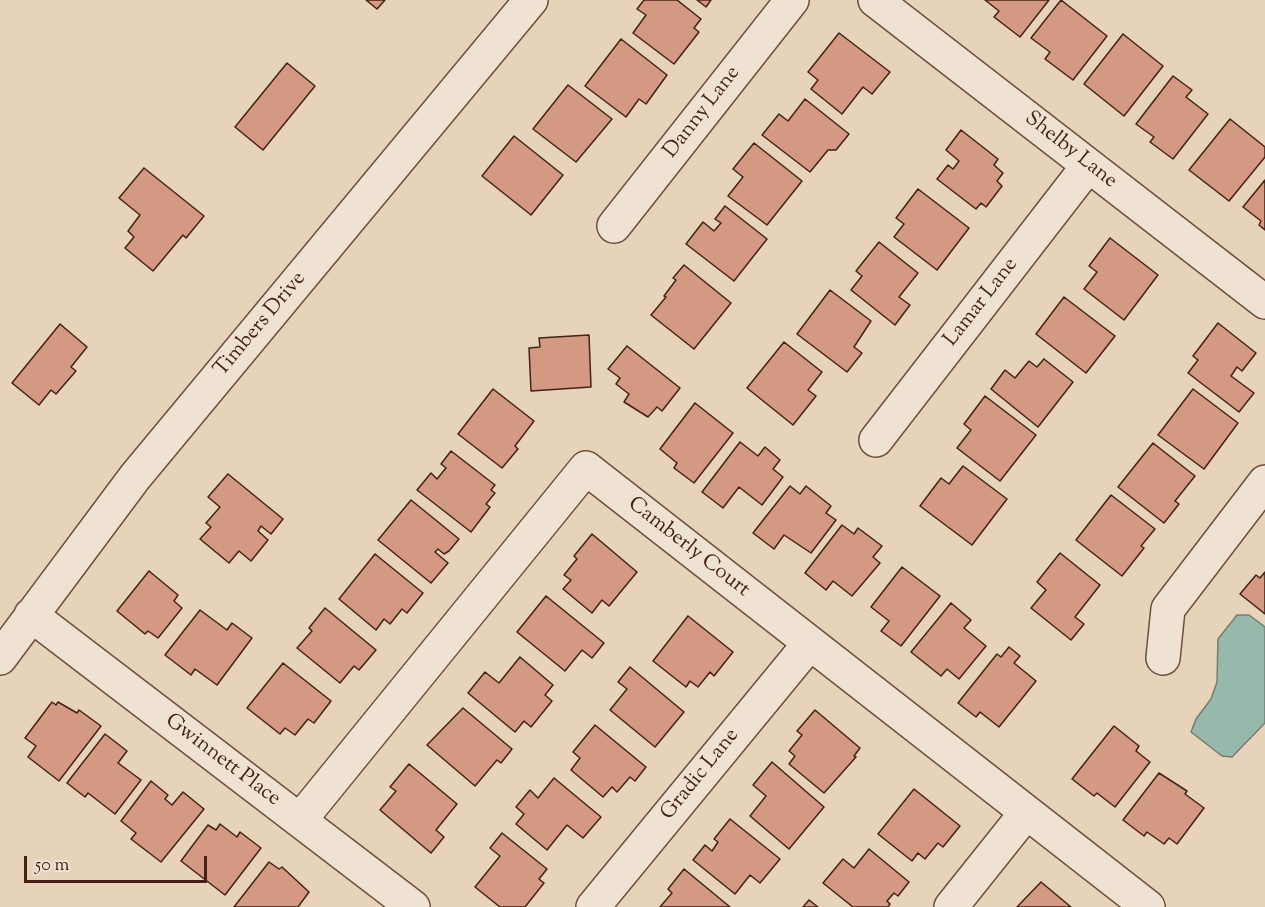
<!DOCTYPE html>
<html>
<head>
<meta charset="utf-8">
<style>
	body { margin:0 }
	#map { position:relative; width:1265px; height:907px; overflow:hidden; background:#e6d3b9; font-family:"Sorts Mill Goudy",serif }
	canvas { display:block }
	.scale { position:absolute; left:24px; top:856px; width:183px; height:27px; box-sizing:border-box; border:3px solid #452215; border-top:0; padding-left:8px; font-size:18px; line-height:21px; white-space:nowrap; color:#452215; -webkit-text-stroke:4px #efe2d2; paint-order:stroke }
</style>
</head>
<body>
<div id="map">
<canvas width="1265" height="907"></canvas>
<div class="scale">50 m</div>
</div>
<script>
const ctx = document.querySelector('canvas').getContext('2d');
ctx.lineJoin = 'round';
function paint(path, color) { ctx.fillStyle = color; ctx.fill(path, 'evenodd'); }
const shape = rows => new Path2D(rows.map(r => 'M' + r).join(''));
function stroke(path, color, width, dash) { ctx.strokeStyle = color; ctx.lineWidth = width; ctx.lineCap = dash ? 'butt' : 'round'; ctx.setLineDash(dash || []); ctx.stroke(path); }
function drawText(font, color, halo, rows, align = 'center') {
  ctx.font = font + ' "Sorts Mill Goudy",serif'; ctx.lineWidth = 4.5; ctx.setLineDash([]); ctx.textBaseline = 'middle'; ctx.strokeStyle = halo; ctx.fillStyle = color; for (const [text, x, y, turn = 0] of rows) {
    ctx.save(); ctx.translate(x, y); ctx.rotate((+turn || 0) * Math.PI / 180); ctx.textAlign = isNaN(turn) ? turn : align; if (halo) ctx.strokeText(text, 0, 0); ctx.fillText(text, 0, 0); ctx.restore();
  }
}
const water = shape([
	[1237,615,1249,615,1265,627,1265,723,1232,757,1222,756,1191,732,1196,719,1211,699,1217,682,1218,639,1237,615]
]);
const building = shape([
	[366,0,385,0,377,9,366,0],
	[644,0,677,0,701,19,694,28,699,32,674,64,633,33,646,15,637,9,644,0],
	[697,0,711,0,706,7,697,0],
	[985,0,1049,0,1020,37,994,17,999,11,985,0],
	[1061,0,1107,36,1073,80,1045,59,1050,52,1031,38,1061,0],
	[839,33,890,72,872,94,863,87,842,114,811,89,818,80,808,72,839,33],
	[1123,34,1163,66,1124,116,1084,84,1123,34],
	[621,39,667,75,646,104,639,99,626,117,585,86,621,39],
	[287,63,315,86,263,150,235,127,287,63],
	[1173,76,1192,90,1186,97,1208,114,1173,159,1150,142,1154,137,1136,124,1173,76],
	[568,85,612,119,576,162,533,129,568,85],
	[805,99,849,134,836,150,828,150,810,172,762,135,779,114,788,121,805,99],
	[1230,119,1265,147,1265,157,1229,201,1189,170,1230,119],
	[961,130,998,159,994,165,1003,173,997,181,1002,186,986,207,981,203,976,209,937,179,948,165,953,169,959,161,946,150,961,130],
	[514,136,563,175,531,215,482,176,514,136],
	[754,143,802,181,767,225,728,196,743,177,733,169,754,143],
	[144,168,204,216,186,238,183,235,153,271,125,248,134,237,128,231,140,215,119,198,144,168],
	[1265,180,1265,230,1259,225,1261,221,1243,207,1265,180],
	[918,189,969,228,937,270,894,237,904,224,896,218,918,189],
	[725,206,767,239,734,281,686,244,703,222,714,231,721,223,715,219,725,206],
	[1110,238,1158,275,1124,320,1084,289,1097,272,1089,266,1110,238],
	[879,242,918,273,899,297,910,305,895,325,851,290,862,276,856,271,879,242],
	[684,265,731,303,694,349,651,315,666,297,664,296,676,280,673,278,684,265],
	[830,290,871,321,854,347,862,353,847,372,797,334,830,290],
	[1064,297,1115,336,1086,373,1036,334,1064,297],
	[1218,323,1256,353,1242,371,1237,367,1231,376,1254,393,1239,412,1188,373,1198,360,1193,356,1218,323],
	[60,324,87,347,71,367,76,371,56,394,51,390,39,405,12,383,60,324],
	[589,335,591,387,531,391,529,348,540,347,539,338,589,335],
	[784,342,822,372,808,390,816,396,793,425,747,388,784,342],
	[627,346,680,388,662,411,657,407,648,417,624,402,629,394,616,384,620,378,608,369,627,346],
	[1044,359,1073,382,1038,427,991,389,1005,370,1015,378,1029,361,1037,367,1044,359],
	[493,389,534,421,515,446,518,449,502,468,458,434,493,389],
	[1193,389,1238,423,1204,469,1158,435,1193,389],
	[985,396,1036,435,1000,481,957,448,971,430,964,424,985,396],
	[695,403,733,433,694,483,674,468,677,463,660,449,695,403],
	[740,442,758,456,765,447,780,460,773,469,783,477,762,505,739,487,723,508,702,492,740,442],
	[1153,443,1195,476,1175,501,1179,504,1164,523,1118,487,1153,443],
	[451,451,495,485,491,490,495,493,486,504,490,507,471,532,417,490,431,473,437,479,446,468,441,464,451,451],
	[963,466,1007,499,972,545,920,506,941,478,949,484,963,466],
	[228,474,283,519,271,534,261,526,258,531,268,540,251,561,239,551,229,563,200,539,211,527,206,523,220,507,208,497,228,474],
	[790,486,800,494,806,486,831,506,826,513,836,520,811,553,784,535,774,549,753,533,790,486],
	[1111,495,1155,529,1141,546,1144,548,1122,576,1076,540,1111,495],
	[411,500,459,539,449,551,444,554,438,549,435,552,448,563,431,583,378,540,411,500],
	[842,525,854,534,858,528,882,546,873,557,880,563,852,596,833,581,826,590,805,573,842,525],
	[592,534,637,572,609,606,602,600,592,613,563,589,571,580,564,575,577,559,574,556,592,534],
	[1060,553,1100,585,1075,617,1084,624,1071,640,1031,608,1046,590,1037,582,1060,553],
	[375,554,423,593,407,613,402,609,390,624,384,619,376,630,339,599,375,554],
	[902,567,940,596,901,646,881,631,889,621,871,607,902,567],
	[149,571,178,595,174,601,182,608,158,638,148,631,145,634,117,611,149,571],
	[1265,572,1265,614,1240,594,1256,575,1260,578,1265,572],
	[546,596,604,643,592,658,582,650,565,671,517,632,546,596],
	[951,603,971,620,964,628,986,646,959,679,947,669,941,676,911,652,951,603],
	[325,608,376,650,359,670,354,666,340,683,297,648,312,631,309,628,325,608],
	[200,610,227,630,232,623,252,638,217,685,195,669,191,675,165,655,200,610],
	[688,616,733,652,714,676,710,672,698,687,690,681,686,687,653,661,688,616],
	[1009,647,1020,656,1014,663,1036,681,999,727,980,712,976,717,958,703,997,654,1001,657,1009,647],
	[520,657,553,685,545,695,552,701,531,727,524,721,515,732,468,693,485,672,499,683,520,657],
	[283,663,331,701,314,723,308,719,295,735,285,728,280,734,247,708,283,663],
	[630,667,684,712,655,747,610,710,627,689,618,682,630,667],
	[52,702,56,705,58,702,77,713,79,710,101,726,59,781,28,757,36,746,25,738,52,702],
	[463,708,512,749,501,763,497,760,475,786,427,745,463,708],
	[815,710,860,748,854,756,856,757,824,793,789,764,795,756,789,751,802,735,797,731,815,710],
	[595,725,646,767,635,781,630,777,617,792,612,787,603,797,571,770,580,758,573,752,595,725],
	[1114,726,1139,746,1136,751,1150,762,1115,807,1097,793,1094,796,1072,779,1114,726],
	[105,734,127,751,118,763,141,780,115,814,88,793,85,797,67,783,105,734],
	[772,762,824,807,789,849,750,816,766,796,753,785,772,762],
	[409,764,457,804,436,830,444,837,431,853,380,810,396,791,390,787,409,764],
	[1159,773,1187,791,1185,794,1204,808,1177,844,1169,838,1164,844,1147,832,1144,836,1123,820,1159,773],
	[554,778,601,817,583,838,567,825,547,850,516,824,524,814,516,807,530,790,538,798,554,778],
	[151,781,168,795,165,799,172,805,183,792,204,809,161,862,131,839,136,833,121,821,151,781],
	[914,789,960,826,943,847,938,843,925,859,918,853,912,861,878,834,914,789],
	[730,819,780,859,760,883,750,875,735,894,693,860,705,845,712,851,718,842,714,839,730,819],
	[220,824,237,837,240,832,261,848,225,895,181,861,208,825,216,830,220,824],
	[502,833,547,869,539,879,544,883,525,907,500,907,475,887,500,856,490,848,502,833],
	[869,849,909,882,898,896,894,893,887,901,890,904,888,907,853,907,823,883,843,859,854,868,869,849],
	[269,862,279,869,282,867,309,892,298,907,234,907,269,862],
	[684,869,730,907,660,907,672,893,668,889,684,869],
	[1041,882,1071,907,1017,907,1041,882],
	[809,900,818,907,803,907,809,900]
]);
const minor = shape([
	[875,0,1265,302],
	[614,226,792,0],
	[876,440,1088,166],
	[31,615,413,907],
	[0,658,135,477,531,0],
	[1163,658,1168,609,1265,482],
	[300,820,586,468,1148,907],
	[593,907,810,643],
	[951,907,1026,813]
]);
const streetNames = [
	["Danny Lane",703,113,-52],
	["Shelby Lane",1070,151,38],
	["Lamar Lane",982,303,-52],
	["Timbers Drive",261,325,-50],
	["Camberly Court",688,548,38],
	["Gwinnett Place",222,761,37],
	["Gradic Lane",701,775,-51]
];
paint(water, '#97b9ab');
stroke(water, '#767d6f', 1.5);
paint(building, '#d39983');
stroke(building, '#452215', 1.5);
stroke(minor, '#6d4e3e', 36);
stroke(minor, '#efe2d2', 33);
drawText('21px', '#452215', '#efe2d2', streetNames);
</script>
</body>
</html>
